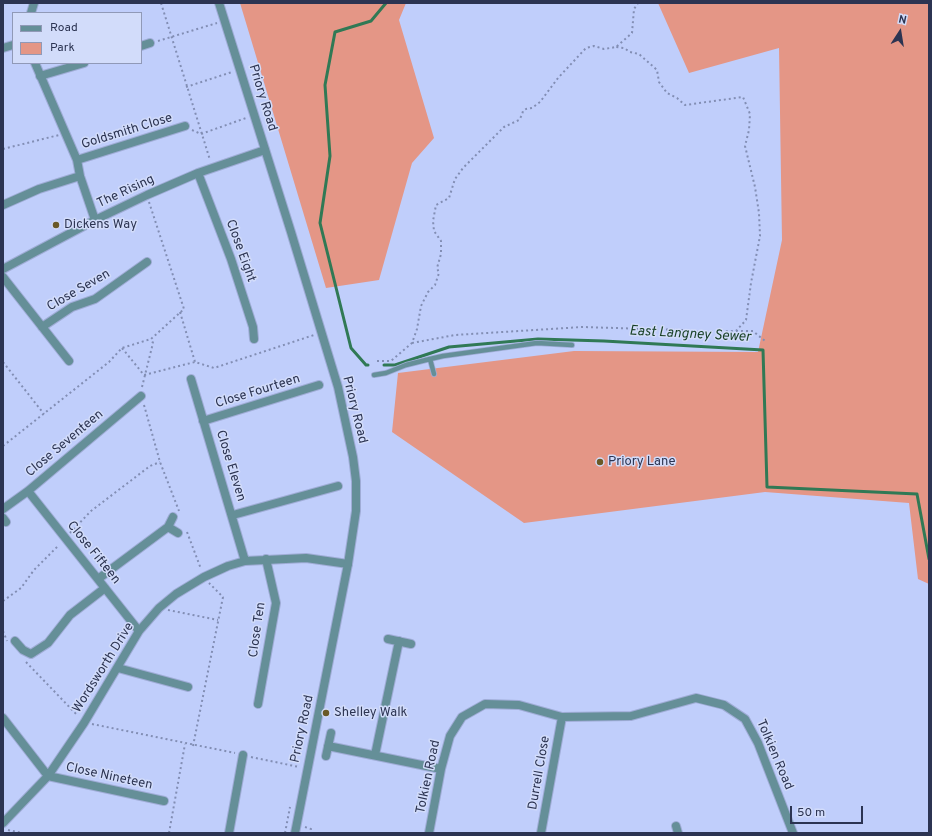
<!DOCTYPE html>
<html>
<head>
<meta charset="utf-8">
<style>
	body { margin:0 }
	#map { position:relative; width:932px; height:836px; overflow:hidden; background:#c0cefb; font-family:Overpass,sans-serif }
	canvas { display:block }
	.frame { position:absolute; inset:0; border:4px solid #2c3452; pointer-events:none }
	.legend { position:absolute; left:12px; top:12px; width:130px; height:52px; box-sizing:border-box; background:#d2dcfa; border:1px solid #9099b7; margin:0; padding:5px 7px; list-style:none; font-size:12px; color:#2c3452 }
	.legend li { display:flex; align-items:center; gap:8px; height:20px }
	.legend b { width:20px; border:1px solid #9099b7 }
	.north { position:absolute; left:880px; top:12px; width:40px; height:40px; -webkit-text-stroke:3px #d2dcfa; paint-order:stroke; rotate:12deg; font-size:11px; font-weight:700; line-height:16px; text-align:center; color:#2c3452 }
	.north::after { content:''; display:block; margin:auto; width:14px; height:18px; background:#2c3452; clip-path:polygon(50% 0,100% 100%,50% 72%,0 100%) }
	.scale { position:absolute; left:790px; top:806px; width:73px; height:18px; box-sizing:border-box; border:2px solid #2c3452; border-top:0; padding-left:5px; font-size:12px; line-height:14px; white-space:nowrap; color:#2c3452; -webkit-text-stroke:3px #d2dcfa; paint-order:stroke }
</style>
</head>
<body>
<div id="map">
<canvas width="932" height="836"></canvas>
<div class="frame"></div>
<ul class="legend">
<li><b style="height:5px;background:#658f98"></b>Road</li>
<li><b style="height:11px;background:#e49686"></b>Park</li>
</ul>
<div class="north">N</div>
<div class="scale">50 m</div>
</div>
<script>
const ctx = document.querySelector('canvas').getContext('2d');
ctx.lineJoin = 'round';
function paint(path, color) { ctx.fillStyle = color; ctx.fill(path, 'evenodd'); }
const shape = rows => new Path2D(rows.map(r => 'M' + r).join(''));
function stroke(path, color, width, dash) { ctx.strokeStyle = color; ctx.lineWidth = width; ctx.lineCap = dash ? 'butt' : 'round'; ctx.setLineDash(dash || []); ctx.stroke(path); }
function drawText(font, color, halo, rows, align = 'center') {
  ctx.font = font + ' Overpass,sans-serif'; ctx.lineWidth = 3; ctx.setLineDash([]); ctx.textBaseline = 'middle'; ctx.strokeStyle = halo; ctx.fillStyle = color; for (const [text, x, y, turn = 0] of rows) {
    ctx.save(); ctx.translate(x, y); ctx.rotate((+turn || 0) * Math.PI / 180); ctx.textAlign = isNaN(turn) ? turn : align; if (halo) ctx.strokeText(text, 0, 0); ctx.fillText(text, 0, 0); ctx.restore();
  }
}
const green = shape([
	[240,3,406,3,399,20,434,138,412,163,379,280,326,288],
	[658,3,929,3,929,584,918,579,909,503,765,492,524,523,392,432,398,373,574,351,758,352,782,240,779,48,689,73]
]);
const stream = shape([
	[368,365,366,365,351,348,320,223,330,156,325,85,335,32,371,21,386,3],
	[384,365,395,365,449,347,538,339,604,341,763,350,767,487,917,494,929,559]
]);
const path = shape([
	[161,3,210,160],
	[158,41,217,23],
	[186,87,232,72],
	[192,130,201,134,246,118],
	[3,149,59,135],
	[180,312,195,362],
	[736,331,753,331,765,341],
	[412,343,455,335,582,327,682,330,701,332,736,331,746,320,751,283,760,236,759,213,755,187,745,146,749,130,750,114,743,97,685,105,677,98,667,93,659,82,657,70,639,54,630,52,624,48,616,47],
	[122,348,144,375,195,362,214,368,314,335],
	[377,361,391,361,412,343,417,329,421,306,428,292,435,285,439,273,437,268,441,254,441,241,434,231,433,221,436,205,449,198,455,179,463,168,504,127,519,120,522,115,523,111,526,109,532,108,540,102,558,78,586,48,594,46,604,49,616,47,632,33,634,9,638,3],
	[3,362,44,414],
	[142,387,153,343,151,339,184,309,149,202],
	[144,405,160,462,179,511],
	[3,446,109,362,122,348,151,339],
	[187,532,201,569],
	[70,533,91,511,150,466,160,462],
	[3,601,21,588,34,570,59,545],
	[168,610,218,620],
	[3,631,7,641],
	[26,662,78,716],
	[92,724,235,753],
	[193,746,223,597,209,583],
	[251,757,299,767],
	[305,827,311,829,310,833],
	[8,830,22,833],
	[169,833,185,744],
	[285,833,290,807]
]);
const service = shape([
	[430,359,443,356,537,343,572,345],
	[374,375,386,373,406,365,430,359,434,374]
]);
const minor = shape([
	[31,13,34,3],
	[141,46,150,43],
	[3,48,13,45],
	[35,63,77,160,80,176,95,220],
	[40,76,84,63],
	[77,160,185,126],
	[198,173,231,259,253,327,254,339],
	[3,205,39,189,80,176],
	[3,269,95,220,147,195,198,173,265,150],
	[3,277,69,361],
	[42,327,72,307,95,299,147,262],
	[191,379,245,561],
	[203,421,319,385],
	[28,491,139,631],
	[3,509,28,491,141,396],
	[233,515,338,486],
	[3,518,6,522],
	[168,527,178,533],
	[98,579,168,527,173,517],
	[388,639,411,644],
	[15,641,23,650,31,654,48,643,70,615,105,588],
	[118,668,188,687],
	[258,704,276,603,266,559],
	[3,718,48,776,164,801],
	[328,746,441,769],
	[375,755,399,641],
	[326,756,331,733],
	[3,823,48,776,84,723,139,631,159,608,176,594,204,577,228,566,245,561,306,558,348,564],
	[676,826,678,833],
	[229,833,243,755],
	[429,833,441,769,450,736,462,717,485,704,519,705,562,717,631,716,696,698,724,705,745,719,758,743,793,833],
	[541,833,562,717]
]);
const tertiary = shape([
	[219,3,291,232,338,387,353,457,356,481,356,511,348,564,295,833]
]);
const markers = [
	[56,225,4,"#6a5927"],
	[600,462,4,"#6a5927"],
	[326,713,4,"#6a5927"]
];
const streetNames = [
	["Priory Road",262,98,73],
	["Goldsmith Close",127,132,-17],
	["The Rising",126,192,-25],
	["Close Eight",240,251,70],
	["Close Seven",79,291,-30],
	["Close Fourteen",258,392,-17],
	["Priory Road",354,410,76],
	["Close Seventeen",65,444,-40],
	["Close Eleven",230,466,73],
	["Close Fifteen",93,553,51],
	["Close Ten",258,630,-82],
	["Wordsworth Drive",104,668,-58],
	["Priory Road",303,729,-78],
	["Tolkien Road",774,755,67],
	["Durrell Close",540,773,-80],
	["Close Nineteen",109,777,12],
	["Tolkien Road",429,777,-78]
];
const poiNames = [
	["Dickens Way",64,225],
	["Priory Lane",608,462],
	["Shelley Walk",334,713]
];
const waterNames = [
	["East Langney Sewer",690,335,3]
];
paint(green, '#e49686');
stroke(stream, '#307955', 3);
stroke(service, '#9facd6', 6);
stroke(minor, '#9facd6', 10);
stroke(tertiary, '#9facd6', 10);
stroke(path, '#828eb4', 2, [2, 3]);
stroke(service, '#658f98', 4.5);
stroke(minor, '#658f98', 8);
stroke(tertiary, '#658f98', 8);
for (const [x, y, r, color] of markers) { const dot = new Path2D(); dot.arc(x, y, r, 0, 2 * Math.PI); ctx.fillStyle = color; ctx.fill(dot); stroke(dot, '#d2dcfa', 1.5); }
drawText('13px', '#2c3452', '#d2dcfa', streetNames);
drawText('13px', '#2c3452', '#d2dcfa', poiNames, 'left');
drawText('italic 14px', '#173f24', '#d2dcfa', waterNames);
</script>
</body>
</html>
